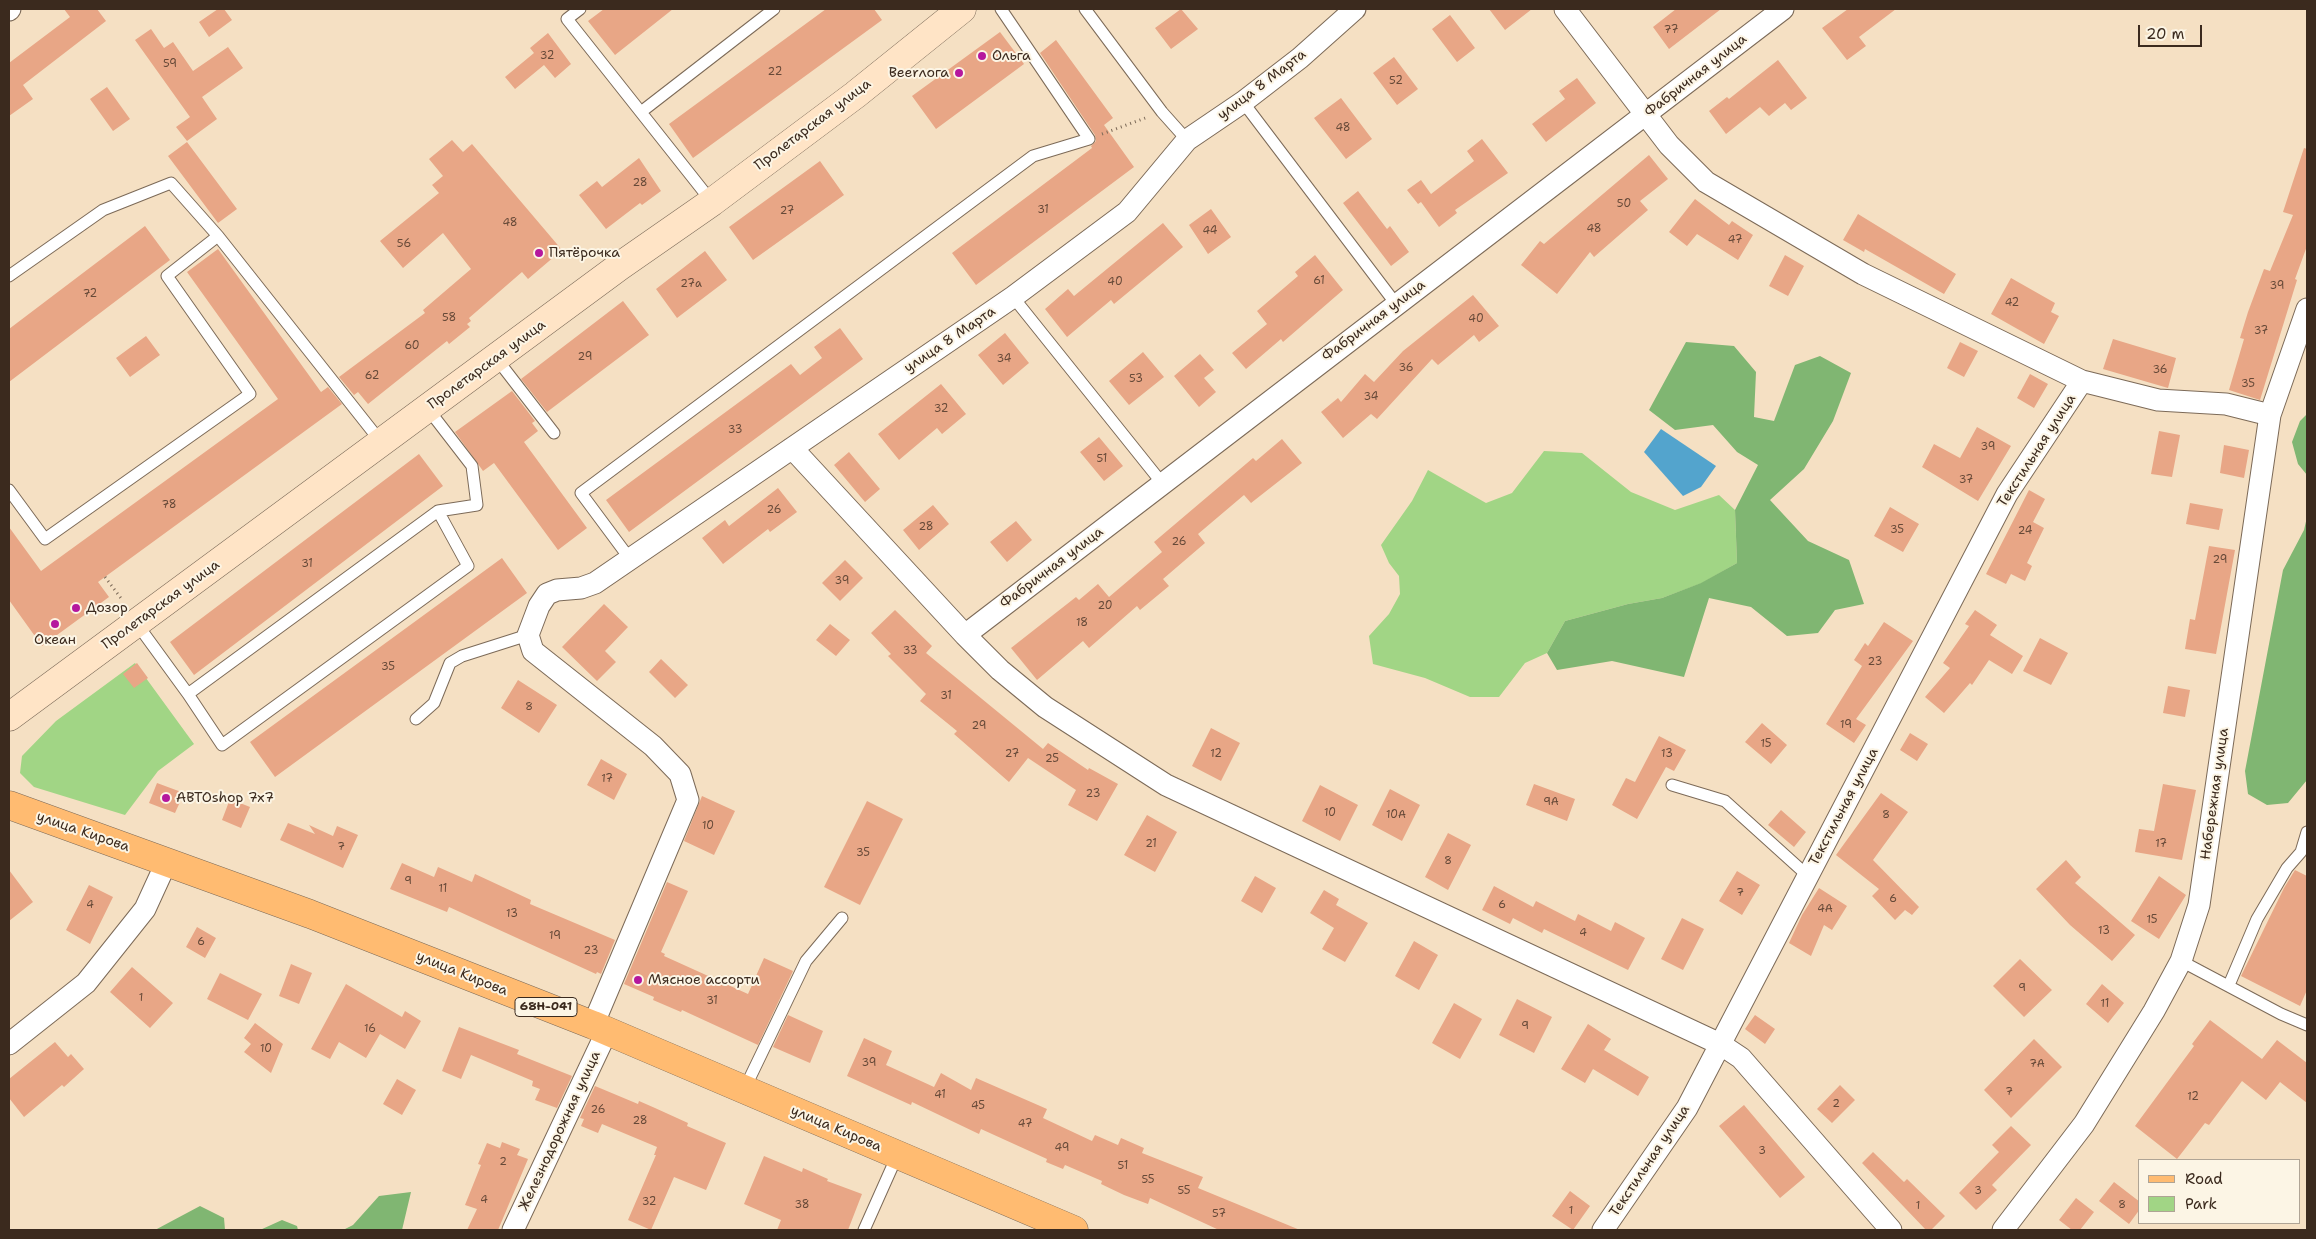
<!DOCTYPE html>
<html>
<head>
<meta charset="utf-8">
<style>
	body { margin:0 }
	#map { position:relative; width:2316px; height:1239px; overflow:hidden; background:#f5e0c3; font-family:"Shantell Sans",sans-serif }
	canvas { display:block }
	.frame { position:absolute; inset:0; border:10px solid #3b2a1e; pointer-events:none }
	.legend { position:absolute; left:2138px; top:1159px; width:162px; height:65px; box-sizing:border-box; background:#fcf5e5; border:1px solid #afa495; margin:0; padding:6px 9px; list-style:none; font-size:15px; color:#3b2a1e }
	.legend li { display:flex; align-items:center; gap:10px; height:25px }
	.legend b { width:25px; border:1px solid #afa495 }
	.scale { position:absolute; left:2138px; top:25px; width:64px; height:22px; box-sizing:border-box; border:2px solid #3b2a1e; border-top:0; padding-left:6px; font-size:15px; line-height:18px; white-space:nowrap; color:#3b2a1e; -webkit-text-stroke:4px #fcf5e5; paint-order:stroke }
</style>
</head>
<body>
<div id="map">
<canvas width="2316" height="1239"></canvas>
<div class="frame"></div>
<ul class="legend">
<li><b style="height:6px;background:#ffbb71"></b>Road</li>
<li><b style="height:14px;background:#a1d585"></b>Park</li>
</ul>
<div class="scale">20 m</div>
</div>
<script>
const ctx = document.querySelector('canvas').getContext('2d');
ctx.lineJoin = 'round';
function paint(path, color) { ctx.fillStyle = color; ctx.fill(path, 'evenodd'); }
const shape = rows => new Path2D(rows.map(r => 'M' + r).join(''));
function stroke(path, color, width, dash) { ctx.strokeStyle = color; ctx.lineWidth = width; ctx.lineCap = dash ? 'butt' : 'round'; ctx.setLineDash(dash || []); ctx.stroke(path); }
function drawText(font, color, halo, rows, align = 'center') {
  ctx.font = font + ' "Shantell Sans",sans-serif'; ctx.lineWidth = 4; ctx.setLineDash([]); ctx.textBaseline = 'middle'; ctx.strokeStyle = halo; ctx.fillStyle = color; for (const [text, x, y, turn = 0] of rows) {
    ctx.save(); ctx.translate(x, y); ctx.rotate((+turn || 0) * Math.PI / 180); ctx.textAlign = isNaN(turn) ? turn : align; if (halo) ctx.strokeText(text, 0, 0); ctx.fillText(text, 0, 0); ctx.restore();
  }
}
const green = shape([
	[1544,451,1582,453,1631,492,1675,510,1719,495,1735,510,1737,563,1702,583,1662,598,1628,604,1565,621,1547,653,1525,663,1499,697,1470,697,1425,678,1373,664,1369,636,1389,614,1400,594,1399,576,1389,563,1381,545,1412,501,1428,470,1486,503,1512,493],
	[135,663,194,744,158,771,125,815,34,787,20,773,22,756,56,721]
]);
const forest = shape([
	[1686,342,1734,346,1756,372,1754,417,1774,421,1795,365,1820,356,1851,373,1833,421,1804,469,1770,500,1808,541,1849,560,1864,604,1835,610,1818,633,1787,636,1751,607,1709,598,1684,677,1612,661,1557,670,1547,653,1565,621,1628,604,1662,598,1701,583,1737,563,1735,510,1758,465,1737,452,1713,425,1675,430,1649,410],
	[2307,414,2307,475,2298,464,2292,442,2300,421],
	[2307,517,2307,780,2288,803,2267,805,2248,794,2245,771,2283,570,2304,530],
	[411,1192,402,1230,343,1230,353,1225,379,1196],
	[200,1206,224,1218,225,1230,155,1230],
	[282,1220,297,1226,298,1230,260,1230]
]);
const water = shape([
	[1661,429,1716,466,1701,487,1683,496,1644,452]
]);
const building = shape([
	[64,9,97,9,106,21,23,85,33,99,9,116,9,63,70,17],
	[218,9,224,9,232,20,209,37,199,22],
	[604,9,673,9,615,55,588,21],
	[826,9,874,9,882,20,693,158,669,124],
	[1181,9,1198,29,1171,49,1155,28],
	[1489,9,1532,9,1505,30],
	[1676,9,1721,9,1669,49,1653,27],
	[1848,9,1896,9,1859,37,1866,46,1847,60,1822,28],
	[1450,15,1475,48,1457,62,1432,29],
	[151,29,164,48,173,42,193,71,228,47,243,68,202,97,217,119,187,141,176,127,190,117,135,40],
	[1000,32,1024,64,936,129,912,96],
	[548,33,571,64,555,78,544,65,515,89,505,77,534,53,530,48],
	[1056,40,1113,118,1104,125,1134,167,976,285,952,253,1092,148,1091,146,1096,141,1095,135,1040,53],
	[1394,57,1418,89,1397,105,1373,73],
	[1778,60,1807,98,1791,110,1785,103,1769,116,1760,107,1726,134,1709,111,1727,97,1729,99],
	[1577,78,1596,103,1546,142,1532,124,1565,99,1559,91],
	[107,87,130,119,113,131,90,99],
	[1341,98,1372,139,1346,159,1314,118],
	[1482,139,1508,173,1455,210,1457,213,1439,227,1421,202,1418,204,1407,190,1421,180,1431,194,1474,161,1467,151],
	[452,140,463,152,472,144,562,250,528,279,522,272,469,318,471,321,467,324,470,327,449,344,447,341,368,404,358,392,354,395,339,377,425,313,423,310,471,269,443,233,403,268,380,241,439,193,432,185,443,176,429,159],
	[187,142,237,209,218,223,168,156],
	[2304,148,2307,149,2307,246,2295,279,2297,280,2260,400,2229,390,2244,339,2240,338,2248,312,2264,269,2270,271,2293,215,2283,212],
	[1649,155,1668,179,1640,201,1648,210,1594,257,1590,252,1557,294,1521,265,1540,241,1544,244],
	[639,158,661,191,642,205,640,203,606,229,579,195,597,181,602,187],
	[820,161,844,195,753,260,729,227],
	[1358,191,1387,229,1390,226,1409,252,1391,266,1343,203],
	[1695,199,1729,225,1732,221,1753,235,1738,260,1697,234,1687,246,1669,232],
	[1211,209,1231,237,1208,254,1189,225],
	[1858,214,1956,274,1944,294,1865,249,1864,252,1843,240],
	[1163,223,1183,247,1114,304,1111,300,1067,337,1045,309,1068,289,1074,296],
	[145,226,170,260,9,382,9,329],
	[218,249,321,392,328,387,342,404,98,582,109,597,42,646,9,600,9,527,41,571,278,399,187,272],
	[705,251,727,280,677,318,656,289],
	[1315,255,1343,290,1283,342,1281,339,1246,369,1232,353,1267,324,1257,311,1298,276,1295,272],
	[1785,255,1804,266,1788,296,1769,286],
	[2011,278,2055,303,2051,312,2059,316,2044,344,1991,314],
	[1473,295,1499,326,1479,342,1474,335,1438,365,1432,359,1377,419,1371,414,1343,438,1321,412,1338,398,1341,402,1365,374,1374,382,1403,351],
	[623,301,649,335,547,412,521,379],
	[840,328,863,359,629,532,606,500,791,364,800,375,822,358,814,347],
	[1005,333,1029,363,1003,385,978,355],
	[146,336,160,355,130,377,116,358],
	[2113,339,2176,358,2168,388,2103,369],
	[1960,342,1978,351,1964,377,1947,368],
	[1143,352,1164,377,1129,405,1109,381],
	[1200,354,1214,370,1204,378,1216,392,1199,407,1174,376],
	[2030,374,2048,384,2034,408,2017,398],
	[941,384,966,414,942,434,937,428,899,460,878,434],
	[512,391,535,421,532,423,538,431,524,442,587,528,558,550,494,463,483,471,455,432],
	[1977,427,2011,446,1978,501,1922,467,1934,444,1960,458],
	[2159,431,2180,435,2172,477,2151,474],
	[1099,437,1123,466,1104,481,1080,452],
	[1282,439,1302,463,1251,503,1244,495,1198,534,1205,543,1163,579,1169,586,1140,610,1137,606,1089,648,1083,641,1037,680,1011,648,1076,597,1079,600,1098,584,1109,597,1162,552,1154,542,1253,458,1256,461],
	[2224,445,2249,450,2244,478,2220,473],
	[849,452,880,489,865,502,834,465],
	[419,454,443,486,194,675,170,642],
	[778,488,797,512,770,532,768,529,723,564,702,538,725,520,729,526],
	[2029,490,2045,499,2033,522,2044,528,2027,563,2032,566,2025,581,2011,574,2006,584,1986,574],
	[2190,503,2223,509,2219,530,2186,524],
	[933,505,949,524,919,550,903,530],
	[1890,507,1919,524,1903,552,1874,536],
	[1016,521,1032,540,1007,562,990,542],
	[2209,546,2235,550,2216,654,2185,649,2190,619,2195,620],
	[502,558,527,593,275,777,250,742],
	[845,560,863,578,840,601,822,583],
	[604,604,628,627,605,651,616,662,597,681,562,647],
	[895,610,932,646,926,653,1043,749,1048,743,1088,770,1089,768,1118,784,1097,821,1068,805,1076,790,1028,758,1009,782,954,734,957,731,920,701,926,694,888,656,891,654,871,633],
	[1975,610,1997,625,1990,635,2023,656,2012,674,1989,660,1972,685,1970,683,1944,713,1925,697,1950,668,1943,663,1969,626,1965,624],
	[1884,622,1913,641,1856,719,1866,725,1854,743,1826,724,1862,666,1854,660,1865,643,1868,646],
	[830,624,850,640,836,656,816,640],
	[2040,638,2068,653,2051,685,2023,671],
	[661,659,688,685,675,698,649,672],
	[137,663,148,678,134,688,123,674],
	[518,680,557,705,539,733,501,708],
	[2168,686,2190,690,2185,717,2163,713],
	[1762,723,1787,745,1771,764,1745,742],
	[1211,728,1240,743,1221,781,1192,766],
	[1910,733,1928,744,1917,761,1900,750],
	[1659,736,1686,750,1674,771,1666,767,1637,819,1612,805,1626,778,1635,782],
	[601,759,627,774,614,800,587,785],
	[157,783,184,793,175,813,149,803],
	[1534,784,1575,799,1567,821,1526,805],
	[2163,784,2196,790,2182,860,2135,852,2139,829,2154,831],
	[1320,785,1358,805,1340,841,1302,821],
	[1390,789,1420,805,1402,841,1372,825],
	[1881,793,1908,812,1873,860,1919,907,1912,915,1905,910,1895,920,1872,896,1879,889,1836,855],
	[702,796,735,811,714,855,684,841],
	[230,799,250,807,241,828,222,820],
	[867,801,903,819,860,905,824,887],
	[1781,810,1806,832,1794,847,1768,825],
	[1147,815,1177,832,1155,872,1124,855],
	[288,823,315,834,309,825,333,836,337,826,358,835,343,868,280,840],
	[1448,833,1471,845,1448,890,1425,877],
	[2066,860,2081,877,2075,883,2135,935,2112,961,2070,925,2036,889],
	[402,863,434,877,438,867,472,882,475,874,531,900,530,904,615,940,601,974,597,972,596,974,449,907,447,912,390,889],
	[9,870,33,902,9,921],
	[2295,870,2307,876,2307,990,2300,1006,2241,976,2284,888],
	[1737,871,1760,885,1742,915,1719,901],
	[1255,876,1276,888,1262,913,1241,901],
	[2159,876,2186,895,2159,939,2131,921],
	[667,882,688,891,661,952,665,954,664,956,748,994,764,958,793,971,758,1045,682,1010,681,1012,653,1000,654,997,624,984],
	[89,885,113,897,90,944,66,930],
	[1494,886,1533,907,1536,901,1575,921,1578,914,1611,931,1615,922,1645,938,1628,970,1544,929,1542,933,1513,918,1510,924,1482,910],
	[1819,888,1847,906,1832,930,1824,925,1811,956,1789,943,1802,915],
	[1324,890,1339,899,1336,905,1368,923,1345,962,1322,949,1334,928,1310,913],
	[1682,918,1704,929,1683,970,1661,959],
	[197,927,216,938,205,958,186,947],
	[1414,941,1438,955,1419,990,1395,976],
	[2020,959,2052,990,2024,1017,1993,986],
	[291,964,312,973,299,1004,279,996],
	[132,967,173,1003,150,1028,110,992],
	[220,973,262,994,248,1020,207,999],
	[346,984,402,1017,405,1011,421,1021,405,1049,380,1034,366,1058,339,1042,330,1059,311,1049],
	[2102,984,2124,1003,2108,1023,2086,1004],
	[1517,999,1552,1017,1534,1053,1499,1035],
	[1454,1003,1482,1019,1460,1059,1432,1043],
	[788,1015,823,1031,810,1063,773,1047],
	[1755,1015,1775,1029,1765,1044,1745,1029],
	[2210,1020,2262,1059,2277,1040,2307,1063,2307,1103,2280,1082,2266,1100,2242,1081,2209,1125,2205,1123,2177,1159,2135,1126,2194,1046,2192,1044],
	[255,1023,283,1044,271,1073,244,1052,251,1044,244,1038],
	[1588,1024,1611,1039,1604,1050,1649,1077,1638,1096,1593,1069,1585,1083,1561,1069],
	[459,1027,519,1050,517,1054,572,1076,557,1108,535,1100,540,1089,532,1086,533,1081,471,1055,461,1079,442,1071],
	[864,1038,892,1051,886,1065,934,1087,941,1073,971,1090,976,1078,1047,1109,1043,1118,1092,1141,1095,1135,1118,1145,1121,1138,1144,1148,1142,1153,1203,1177,1198,1188,1300,1230,1219,1230,1150,1198,1148,1204,1124,1195,1101,1184,1102,1181,1065,1165,1063,1169,1046,1162,1047,1159,981,1129,979,1134,912,1102,911,1105,847,1076],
	[2034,1039,2062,1067,2011,1118,1984,1090],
	[55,1042,68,1057,71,1054,84,1069,64,1087,62,1085,24,1117,9,1098,9,1079],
	[397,1079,416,1090,402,1115,383,1104],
	[1840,1085,1855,1100,1832,1123,1817,1109],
	[595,1086,638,1104,639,1101,655,1108,688,1123,687,1126,726,1143,706,1190,674,1177,651,1230,628,1220,656,1155,654,1155,657,1147,602,1124,598,1133,581,1126,584,1119,580,1118],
	[1744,1105,1805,1177,1780,1198,1719,1126],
	[2011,1126,2031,1145,1992,1185,1997,1190,1976,1210,1959,1193,1999,1152,1992,1145],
	[502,1142,520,1149,517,1155,528,1159,498,1230,467,1230,477,1209,465,1205,481,1165,478,1164,487,1143,500,1148],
	[1873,1152,1904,1182,1907,1179,1945,1216,1931,1230,1926,1230,1862,1163],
	[764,1156,802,1172,803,1168,828,1179,827,1181,862,1194,848,1230,777,1230,781,1220,744,1204],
	[2114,1182,2140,1202,2140,1209,2129,1224,2099,1201],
	[1570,1191,1590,1206,1573,1230,1552,1216],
	[2076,1198,2094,1212,2080,1230,2072,1230,2059,1220]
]);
const path = shape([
	[1102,134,1148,117],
	[105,577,123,601]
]);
const lane = shape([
	[580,9,567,19,712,202],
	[1085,9,1162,112,1187,140],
	[1243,102,1396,304],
	[641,112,774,9],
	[9,276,103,210,171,183,218,236],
	[1013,297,1162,483],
	[496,358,554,433],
	[428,409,472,466,477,505,438,511,468,566,222,745,188,694,438,511],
	[9,490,45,539,250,394,167,276,218,236,381,442],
	[630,559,581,493,1033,156,1089,139,1001,9],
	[137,624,188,694],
	[416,719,434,703,450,663,462,656,528,635],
	[1672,785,1725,801,1808,876],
	[2181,961,2281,1014,2307,1025],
	[2229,985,2257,919,2287,868,2301,852,2307,832],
	[744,1090,806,961,842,918],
	[864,1230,897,1156]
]);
const street = shape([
	[1565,9,1669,145,1706,182,1863,274,2082,381,2158,400,2226,404,2270,415],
	[9,10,10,9],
	[792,448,965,635,1000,670,1045,707,1166,785,1720,1044,1741,1058,1891,1230],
	[965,635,1783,9],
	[593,1025,688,800,680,774,653,746,533,651,528,635,539,606,547,594,557,590,581,588,595,583,1013,297,1127,212,1187,140,1243,102,1300,58,1355,9],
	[9,1044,86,983,145,909,167,861],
	[513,1230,607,1031],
	[1603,1230,1687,1108,2007,494,2082,381],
	[2003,1230,2084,1124,2154,1011,2181,961,2199,905,2270,415,2307,309]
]);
const secondary = shape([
	[9,717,620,266,712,202,855,95,962,9]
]);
const primary = shape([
	[9,805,310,914,593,1025,1074,1230]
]);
const markers = [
	[982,56,5,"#b5179e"],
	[959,73,5,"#b5179e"],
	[539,253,5,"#b5179e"],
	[76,608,5,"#b5179e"],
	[55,624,5,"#b5179e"],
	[166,798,5,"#b5179e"],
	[638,980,5,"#b5179e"]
];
const numberNames = [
	["77",1671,30],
	["32",547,56],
	["59",170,64],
	["22",775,72],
	["52",1396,81],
	["48",1343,128],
	["28",640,183],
	["50",1624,204],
	["31",1043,210],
	["27",787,211],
	["48",510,223],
	["48",1594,229],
	["44",1210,231],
	["47",1735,240],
	["56",404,244],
	["61",1319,281],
	["40",1115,282],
	["27а",691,284],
	["39",2277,286],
	["72",90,294],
	["42",2012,303],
	["58",449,318],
	["40",1476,319],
	["37",2261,331],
	["60",412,346],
	["29",585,357],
	["34",1004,359],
	["36",1406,368],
	["36",2160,370],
	["62",372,376],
	["53",1136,379],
	["35",2248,384],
	["34",1371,397],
	["32",941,409],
	["33",735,430],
	["39",1988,447],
	["51",1102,459],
	["37",1966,480],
	["78",169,505],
	["26",774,510],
	["28",926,527],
	["35",1897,530],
	["24",2025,531],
	["26",1179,542],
	["29",2220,560],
	["31",307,564],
	["39",842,581],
	["20",1105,606],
	["18",1082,623],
	["33",910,651],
	["23",1875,662],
	["35",388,667],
	["31",946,696],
	["8",529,707],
	["19",1846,725],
	["29",979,726],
	["15",1766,744],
	["27",1012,754],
	["12",1216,754],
	["13",1667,754],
	["25",1052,759],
	["17",607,779],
	["23",1093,794],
	["9А",1551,802],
	["10",1330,813],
	["10А",1396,815],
	["8",1886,815],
	["10",708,826],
	["21",1151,844],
	["17",2161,844],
	["7",341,847],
	["35",863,853],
	["8",1448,861],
	["9",408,881],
	["11",443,889],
	["7",1740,893],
	["6",1893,899],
	["4",90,905],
	["6",1502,905],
	["4А",1825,909],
	["13",512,914],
	["15",2152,920],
	["13",2104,931],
	["4",1583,933],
	["19",555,936],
	["6",201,942],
	["23",591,951],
	["9",2022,988],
	["1",141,998],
	["31",712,1001],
	["11",2105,1004],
	["9",1525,1026],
	["16",370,1029],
	["10",266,1049],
	["39",869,1063],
	["7А",2037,1064],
	["7",2009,1092],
	["41",940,1095],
	["12",2193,1097],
	["2",1836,1104],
	["45",978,1106],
	["26",598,1110],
	["28",640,1121],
	["47",1025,1124],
	["49",1062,1148],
	["3",1762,1151],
	["2",503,1162],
	["51",1123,1166],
	["55",1148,1180],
	["55",1184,1191],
	["3",1978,1191],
	["4",484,1200],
	["32",649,1202],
	["38",802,1205],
	["8",2122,1205],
	["1",1918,1206],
	["1",1571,1211],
	["57",1219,1214]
];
const shields = [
	[546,1007,62]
];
const shieldNames = [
	["68Н-041",546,1007]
];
const poiNames = [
	["Ольга",992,56],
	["Beerлога",949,73,"right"],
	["Пятёрочка",549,253],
	["Дозор",86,608],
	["Океан",55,640,"center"],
	["АВТОshop 7x7",176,798],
	["Мясное ассорти",648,980]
];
const streetNames = [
	["Фабричная улица",1696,76,-38],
	["улица 8 Марта",1262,85,-37],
	["Пролетарская улица",813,125,-37],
	["Фабричная улица",1374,321,-37],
	["улица 8 Марта",950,340,-34],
	["Пролетарская улица",487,365,-36],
	["Текстильная улица",2037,451,-57],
	["Фабричная улица",1052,568,-37],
	["Пролетарская улица",161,605,-36],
	["Набережная улица",2215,794,-82],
	["Текстильная улица",1844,807,-62],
	["улица Кирова",83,832,19],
	["улица Кирова",462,974,22],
	["улица Кирова",836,1129,23],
	["Железнодорожная улица",560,1131,-65],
	["Текстильная улица",1650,1161,-56]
];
paint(green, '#a1d585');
paint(forest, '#80b672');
paint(water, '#53a4cd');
paint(building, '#e8a686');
stroke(lane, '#7c6a58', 13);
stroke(street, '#7c6a58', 23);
stroke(secondary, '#7c6a58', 29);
stroke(primary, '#7c6a58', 29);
stroke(path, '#7c6a58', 3, [1, 4]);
stroke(lane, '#fff', 11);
stroke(street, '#fff', 21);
stroke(secondary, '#ffe4c6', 28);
stroke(primary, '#ffbb71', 28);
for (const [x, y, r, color] of markers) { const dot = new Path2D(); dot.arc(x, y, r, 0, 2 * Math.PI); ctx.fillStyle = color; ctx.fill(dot); stroke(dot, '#fcf5e5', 2); }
drawText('11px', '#664938', null, numberNames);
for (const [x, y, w] of shields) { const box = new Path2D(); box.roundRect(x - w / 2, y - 9.5, w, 19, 4); ctx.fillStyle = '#fcf5e5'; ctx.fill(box); stroke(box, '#3b2a1e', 1); }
drawText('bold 12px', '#3b2a1e', null, shieldNames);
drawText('14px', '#3b2a1e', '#fcf5e5', poiNames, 'left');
drawText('14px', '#3b2a1e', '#fcf5e5', streetNames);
</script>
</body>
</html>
